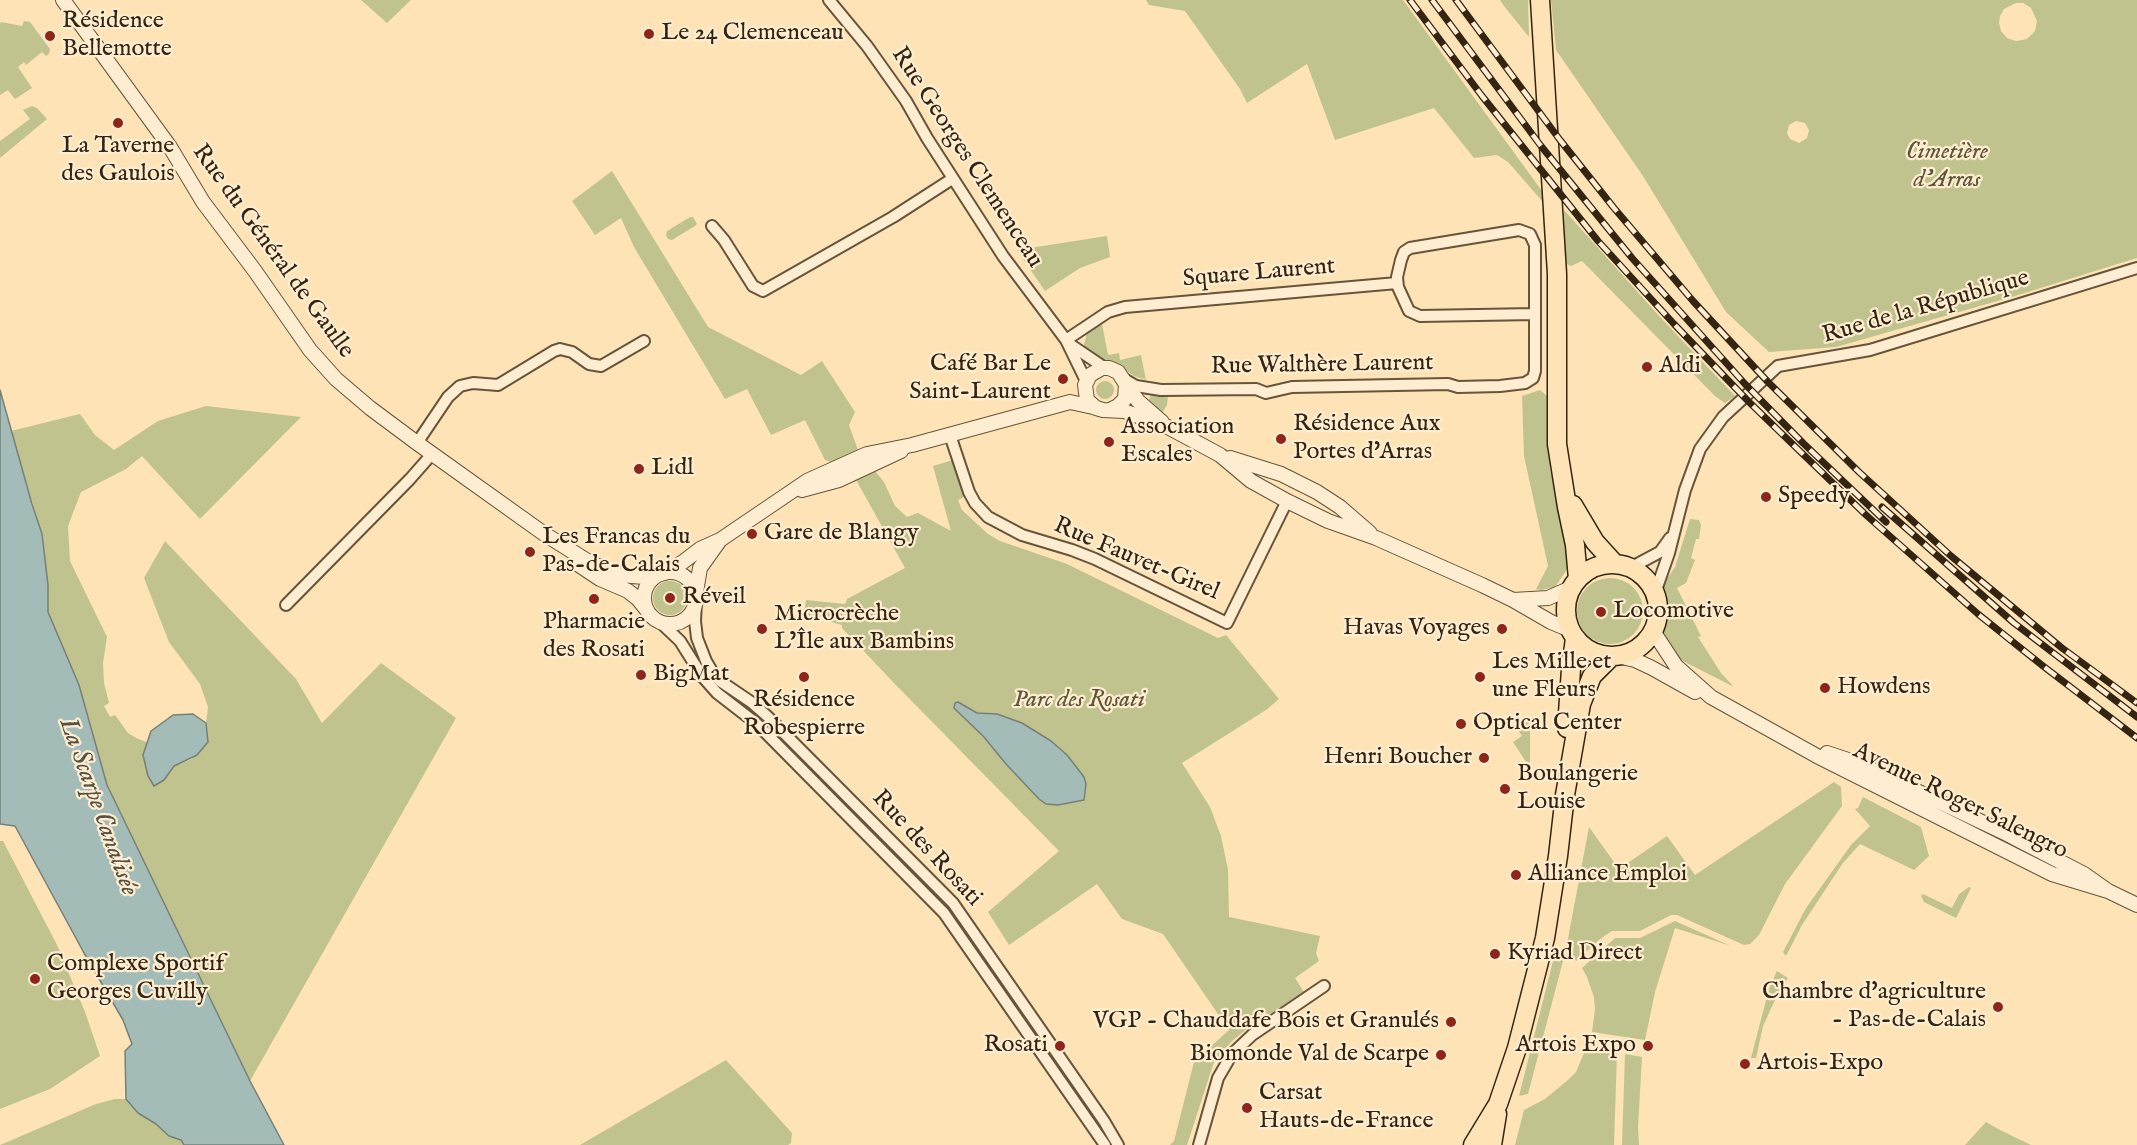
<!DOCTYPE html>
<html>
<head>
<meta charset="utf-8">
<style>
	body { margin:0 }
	canvas { display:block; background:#fde3b6 }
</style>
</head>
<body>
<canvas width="2137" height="1145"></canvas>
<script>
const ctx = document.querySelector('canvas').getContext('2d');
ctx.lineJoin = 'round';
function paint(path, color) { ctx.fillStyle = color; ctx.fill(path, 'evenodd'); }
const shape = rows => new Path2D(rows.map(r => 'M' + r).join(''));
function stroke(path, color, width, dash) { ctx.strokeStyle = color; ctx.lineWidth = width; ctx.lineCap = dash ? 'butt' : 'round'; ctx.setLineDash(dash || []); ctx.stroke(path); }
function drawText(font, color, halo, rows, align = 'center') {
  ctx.font = font + ' "IM FELL English",serif'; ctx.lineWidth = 4.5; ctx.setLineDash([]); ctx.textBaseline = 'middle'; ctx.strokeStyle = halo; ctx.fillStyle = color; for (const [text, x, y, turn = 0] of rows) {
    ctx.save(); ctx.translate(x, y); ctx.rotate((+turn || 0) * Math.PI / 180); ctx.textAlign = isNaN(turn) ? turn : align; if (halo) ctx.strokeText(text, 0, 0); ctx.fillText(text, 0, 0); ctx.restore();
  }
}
const green = shape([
	[361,0,411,0,387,23],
	[1146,0,1403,0,1542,191,1542,201,1508,162,1497,155,1474,158,1434,108,1335,140,1307,64,1247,103,1240,89,1185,11,1149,5],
	[1500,0,1528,0,1529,37,1504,6],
	[1551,0,2137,0,2137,258,2015,296,1836,347,1769,352,1726,312,1643,176,1556,50],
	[2016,3,2023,3,2031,8,2037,21,2035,31,2027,39,2016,41,2007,38,2001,31,1999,23,2000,16,2004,9],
	[1796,121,1805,123,1809,130,1807,138,1799,143,1790,139,1787,133,1789,125],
	[24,21,30,22,50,49,49,54,46,56,42,52,26,65,24,62,18,67,32,88,15,99,8,90,0,95,0,24,1,22,22,26],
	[32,106,37,108,47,119,0,158,0,141,30,119,23,110],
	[612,171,708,327,801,375,822,361,855,412,849,425,858,450,884,482,895,506,907,517,918,513,951,531,933,466,953,460,964,497,958,500,962,510,988,534,1000,541,1067,564,1218,638,1226,635,1279,699,1266,710,1182,763,1210,807,1221,836,1228,870,1229,917,1320,936,1316,953,1319,961,1295,978,1304,992,1248,1028,1232,1041,1214,1062,1187,1145,1170,1145,1174,1141,1194,1062,1229,1030,1163,934,1122,919,1097,884,1009,945,988,912,1059,851,891,680,842,628,842,625,804,615,806,600,845,604,847,599,905,568,850,469,825,460,805,420,771,435,747,389,725,399,634,247,621,218,595,235,572,201],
	[1564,210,1660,317,1735,396,1725,403,1715,396,1582,261,1571,266,1565,263],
	[690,217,693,217,697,224,695,226,672,240,668,239,666,236,667,231],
	[1107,236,1110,257,1080,268,1045,291,1017,250],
	[1102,324,1108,355,1119,353,1120,360,1141,355,1146,380,1134,376,1116,363,1101,359,1087,349,1084,345,1087,333],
	'1096 390a9 9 0 1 1 18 0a9 9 0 1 1-18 0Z',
	[1540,390,1548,397,1550,470,1566,529,1570,565,1555,587,1541,590,1536,589,1548,566,1524,456,1522,396],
	[1151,394,1168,395,1167,405,1162,413,1148,403],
	[206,406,301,417,200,519,142,456,126,469,81,492,68,526,70,561,107,637,103,663,104,683,109,703,104,706,110,717,115,715,128,733,138,739,147,742,143,755,164,780,174,766,192,759,208,742,206,723,208,707,200,684,169,642,144,578,165,541,296,679,322,723,381,663,456,718,250,1081,107,785,79,685,48,612,48,585,42,534,11,431,80,414,95,435,114,450,158,421],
	[1690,519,1699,520,1701,525,1699,539,1696,539,1691,558,1695,560,1686,583,1677,588,1701,636,1698,637,1721,673,1734,687,1681,660,1663,637,1668,608,1663,585,1675,567],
	'1577 611a33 33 0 1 1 66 0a33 33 0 1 1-66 0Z',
	'653 598a17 17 0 1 1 34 0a17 17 0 1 1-34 0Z',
	[1526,720,1530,721,1530,768,1513,742,1522,736,1516,727],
	[1834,782,1841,787,1842,806,1785,884,1759,935,1750,944,1744,945,1677,915,1671,915,1640,931,1612,931,1600,939,1576,961,1566,949,1589,827,1619,869,1667,836,1695,875],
	[1863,797,1921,827,1929,856,1914,870,1860,844,1843,863,1829,884,1802,925,1786,956,1783,952,1806,908,1851,845,1870,826,1855,809,1858,808],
	[875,831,945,901,1030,1021,1026,1024,957,925,872,835],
	[0,841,3,841,57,945,85,1012,100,1056,50,1089,0,1109],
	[1969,887,1971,888,1956,918,1924,902,1921,896,1923,894,1952,908,1959,894],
	[1675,921,1731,946,1675,928,1655,992,1645,1040,1592,1032,1595,1009,1594,997,1587,977,1582,968,1615,938,1640,938],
	[1555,953,1563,961,1528,1094,1519,1096],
	[1777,971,1788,978,1774,1002,1763,1026,1756,1058,1751,1058,1769,989],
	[1586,1048,1617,1053,1614,1145,1515,1145,1524,1110,1545,1099,1568,1080,1576,1072],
	[1625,1054,1642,1057,1638,1127,1639,1145,1622,1145],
	[726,1060,792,1133,791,1143,788,1145,580,1145],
	[115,1099,126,1099,138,1113,156,1124,169,1136,181,1140,184,1145,0,1145,96,1104],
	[1986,1122,2000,1130,2031,1145,1965,1145]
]);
const water = shape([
	[0,390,32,504,42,534,48,585,48,612,79,685,107,785,250,1081,284,1145,184,1145,181,1140,169,1136,156,1124,138,1113,126,1099,125,1051,132,1044,123,1020,84,953,15,826,0,824,0,390],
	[958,702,977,713,997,714,1022,723,1051,741,1067,755,1084,777,1086,784,1084,800,1058,805,1046,804,1039,799,1006,764,984,737,954,708,955,703,958,702],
	[193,714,206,723,208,742,197,755,174,766,164,780,154,786,148,776,143,755,151,731,173,715,193,714]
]);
const minor = shape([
	[829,0,867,46,906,101,927,138,1003,256,1066,340,1086,381],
	[712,226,724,240,753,286,763,291,893,217,952,179],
	[1066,340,1108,312,1125,307,1397,283],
	[1071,345,1105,368],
	[1124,379,1136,386,1161,390,1256,389,1266,393,1292,387,1448,384,1458,387,1500,386,1525,383,1533,378,1535,371,1535,245,1530,234,1519,230,1410,248,1404,252,1401,260,1397,277,1398,287,1409,311,1420,316,1535,314],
	[950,435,969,492,975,503,988,517,1022,535,1072,550,1095,559,1227,623,1287,501],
	[417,443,448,397,460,386,473,383,498,385,554,351,560,349,572,352,589,364,601,366,644,341],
	[1630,568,1660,552,1670,538],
	[1655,593,1669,553,1685,490,1700,449,1723,417,1778,366,1870,350,2137,268],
	[696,602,695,621,697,638,706,661,713,673,720,681,751,702,767,716,953,903,1104,1121,1118,1145],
	[286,605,410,479,432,454],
	[661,623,680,641,702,676,717,693,757,724,944,913,1105,1145],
	[1199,1145,1218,1078,1232,1054,1252,1035,1324,986]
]);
const tertiary = shape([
	[63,0,170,147,203,202,255,271,310,350,336,379,370,408,417,443,543,533,589,562,618,575,645,577,661,574],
	[1126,384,1138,401,1162,422],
	[1110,410,1118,406,1125,399,1126,384,1118,372,1109,368,1102,368,1090,375,1085,385,1087,400,1096,408,1103,410,1124,411,1168,427,1220,455,1251,481,1287,501,1328,521,1376,538,1482,585,1513,600,1551,622,1570,630],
	[1230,458,1281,474,1317,492,1340,507,1370,533],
	[802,490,839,480,901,451],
	[576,563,600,579,628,591,638,599,646,609],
	'644 598a26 26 0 1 1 52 0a26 26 0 1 1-52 0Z',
	[665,573,683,562,700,549,720,540,807,481,867,454,912,445,1070,402,1093,407],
	[696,592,700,568,720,540],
	[1513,600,1548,598,1571,588],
	[1653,631,1676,666,1711,697,1817,756,2052,874,2108,891],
	[1617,656,1635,660,1652,668,1695,692],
	[1827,753,1860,764,2007,834,2084,874,2108,891,2137,905]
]);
const primary = shape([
	[1540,0,1557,274,1557,444,1567,507,1575,545,1578,579],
	[1573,505,1595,542,1615,564],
	'1566 610a46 46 0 1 1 92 0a46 46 0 1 1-92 0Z',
	[1567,728,1571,669,1575,638],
	[1473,1145,1498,1104,1517,1048,1545,938,1558,856,1565,795,1581,704,1592,676,1611,657],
	[1492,1145,1497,1114]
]);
const rail = shape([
	[1410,0,1482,96,1598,241,1674,324,1749,402,1866,515,1978,614,2043,666,2137,738],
	[1432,0,1541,146,1632,258,1745,384,1803,443,1886,522],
	[1456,0,1560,140,1614,208,1693,301,1768,382,1859,472,1951,556,2062,648,2137,703],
	[1882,507,2014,623,2137,717]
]);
const markers = [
	[649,34,6,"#8f2418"],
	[50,36,6,"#8f2418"],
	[118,123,6,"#8f2418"],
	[1647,367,6,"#8f2418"],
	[1063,379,6,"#8f2418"],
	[1281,439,6,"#8f2418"],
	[1109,442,6,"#8f2418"],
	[639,469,6,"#8f2418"],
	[1766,497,6,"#8f2418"],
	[752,534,6,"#8f2418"],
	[530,552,6,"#8f2418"],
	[670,598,6,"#8f2418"],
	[594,599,6,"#8f2418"],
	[1601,612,6,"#8f2418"],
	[762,629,6,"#8f2418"],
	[1502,629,6,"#8f2418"],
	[641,675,6,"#8f2418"],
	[804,677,6,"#8f2418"],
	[1480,677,6,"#8f2418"],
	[1825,688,6,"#8f2418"],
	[1461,724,6,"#8f2418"],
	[1484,758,6,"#8f2418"],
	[1505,789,6,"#8f2418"],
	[1516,875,6,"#8f2418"],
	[1495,954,6,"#8f2418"],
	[35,979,6,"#8f2418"],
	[1998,1007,6,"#8f2418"],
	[1451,1022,6,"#8f2418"],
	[1060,1046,6,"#8f2418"],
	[1648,1046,6,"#8f2418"],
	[1441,1055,6,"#8f2418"],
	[1745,1064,6,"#8f2418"],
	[1247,1108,6,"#8f2418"]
];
const poiNames = [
	["Résidence",62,22],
	["Bellemotte",62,50],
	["Le 24 Clemenceau",661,34],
	["La Taverne",118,147,"center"],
	["des Gaulois",118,175,"center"],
	["Café Bar Le",1051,365,"right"],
	["Saint-Laurent",1051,393,"right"],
	["Aldi",1659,367],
	["Résidence Aux",1293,425],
	["Portes d'Arras",1293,453],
	["Association",1121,428],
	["Escales",1121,456],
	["Lidl",651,469],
	["Speedy",1778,497],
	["Gare de Blangy",764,534],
	["Les Francas du",542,538],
	["Pas-de-Calais",542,566],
	["Réveil",682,598],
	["Locomotive",1613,612],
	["Microcrèche",774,615],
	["L’Île aux Bambins",774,643],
	["Pharmacie",594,623,"center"],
	["des Rosati",594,651,"center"],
	["Havas Voyages",1490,629,"right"],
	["Les Mille et",1492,663],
	["une Fleurs",1492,691],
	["BigMat",653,675],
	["Howdens",1837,688],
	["Résidence",804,701,"center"],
	["Robespierre",804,729,"center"],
	["Optical Center",1473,724],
	["Henri Boucher",1472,758,"right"],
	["Boulangerie",1517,775],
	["Louise",1517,803],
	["Alliance Emploi",1528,875],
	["Kyriad Direct",1507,954],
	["Complexe Sportif",47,965],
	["Georges Cuvilly",47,993],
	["Chambre d'agriculture",1986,993,"right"],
	["- Pas-de-Calais",1986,1021,"right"],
	["VGP - Chauddafe Bois et Granulés",1439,1022,"right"],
	["Rosati",1048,1046,"right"],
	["Artois Expo",1636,1046,"right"],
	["Biomonde Val de Scarpe",1429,1055,"right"],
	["Artois-Expo",1757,1064],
	["Carsat",1259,1094],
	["Hauts-de-France",1259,1122]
];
const parkNames = [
	["Cimetière",1947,153],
	["d'Arras",1947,181],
	["Parc des Rosati",1079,701]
];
const streetNames = [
	["Rue Georges Clemenceau",966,158,57],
	["Rue du Général de Gaulle",272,252,54],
	["Square Laurent",1259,274,-5],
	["Rue de la République",1926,308,-16],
	["Rue Walthère Laurent",1322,366,-1],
	["Rue Fauvet-Girel",1136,560,23],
	["Avenue Roger Salengro",1960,802,26],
	["Rue des Rosati",926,849,47]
];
const waterNames = [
	["La Scarpe Canalisée",97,807,70]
];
paint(green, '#c0c38d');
paint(water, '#a3bcb8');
stroke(water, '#778076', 1.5);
stroke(minor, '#66543b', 14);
stroke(tertiary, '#66543b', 16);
stroke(primary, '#342512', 21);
stroke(minor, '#feedd0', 10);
stroke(tertiary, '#feedd0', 14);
stroke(primary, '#fde3b6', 18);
stroke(rail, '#342512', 7);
stroke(rail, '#feedd0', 4.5, [14]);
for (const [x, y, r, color] of markers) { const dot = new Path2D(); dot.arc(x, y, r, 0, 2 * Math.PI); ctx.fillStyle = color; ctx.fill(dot); stroke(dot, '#feedd0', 2); }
drawText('24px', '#342512', '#feedd0', poiNames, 'left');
drawText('italic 24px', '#5e5437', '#feedd0', parkNames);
drawText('24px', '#342512', '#feedd0', streetNames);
drawText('italic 26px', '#555244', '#feedd0', waterNames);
</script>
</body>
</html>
